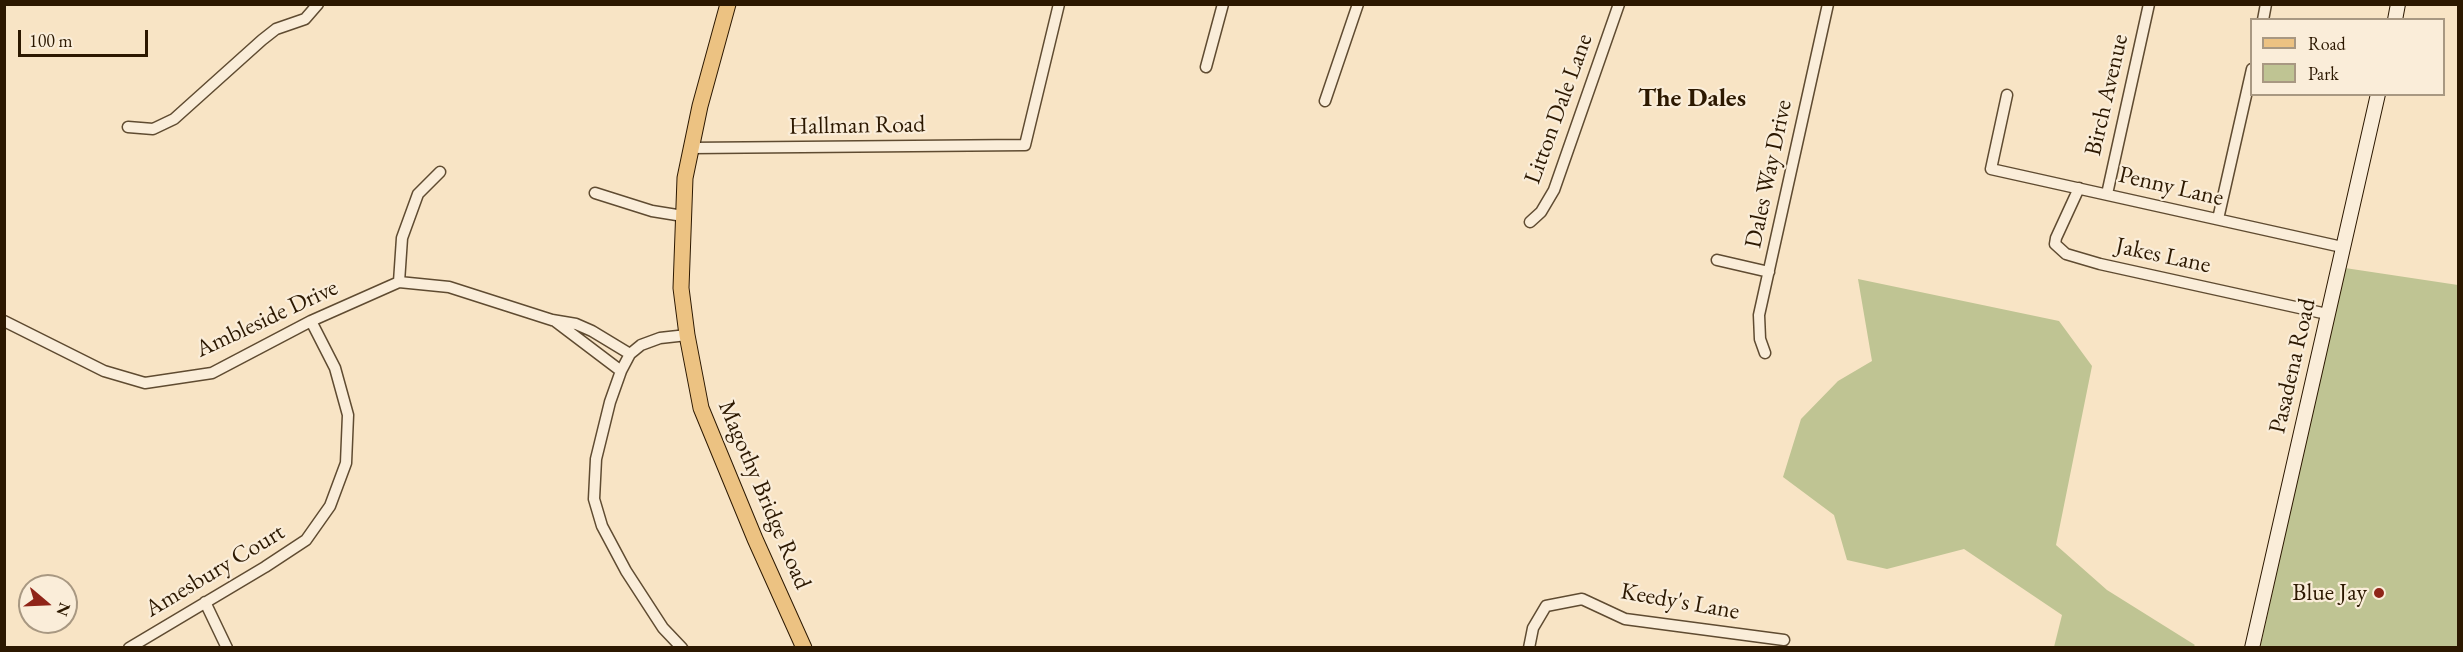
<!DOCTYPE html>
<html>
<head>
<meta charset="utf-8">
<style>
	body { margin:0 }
	#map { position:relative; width:2463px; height:652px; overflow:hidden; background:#f8e4c5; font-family:"EB Garamond",serif }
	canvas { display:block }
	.frame { position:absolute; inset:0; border:6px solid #2c1800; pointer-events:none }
	.legend { position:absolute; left:2250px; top:18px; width:195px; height:78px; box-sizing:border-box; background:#faedd9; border:2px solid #a89882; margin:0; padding:8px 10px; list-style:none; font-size:18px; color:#2c1800 }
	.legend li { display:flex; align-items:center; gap:12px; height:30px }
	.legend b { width:30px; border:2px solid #a89882 }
	.north { position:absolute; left:18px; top:574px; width:60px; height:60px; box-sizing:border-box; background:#faedd9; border:2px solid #a89882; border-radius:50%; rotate:109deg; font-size:16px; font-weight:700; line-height:24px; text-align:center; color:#2c1800 }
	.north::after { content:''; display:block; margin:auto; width:21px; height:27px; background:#8f2418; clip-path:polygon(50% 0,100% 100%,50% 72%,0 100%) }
	.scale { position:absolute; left:18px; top:30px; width:130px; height:27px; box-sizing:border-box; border:3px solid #2c1800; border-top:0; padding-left:8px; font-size:18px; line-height:21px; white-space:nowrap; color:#2c1800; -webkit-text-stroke:4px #faedd9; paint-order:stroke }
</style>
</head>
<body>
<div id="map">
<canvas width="2463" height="652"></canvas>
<div class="frame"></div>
<ul class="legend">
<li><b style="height:8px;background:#ecc282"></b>Road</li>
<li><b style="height:16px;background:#bfc493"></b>Park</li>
</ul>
<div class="north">N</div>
<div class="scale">100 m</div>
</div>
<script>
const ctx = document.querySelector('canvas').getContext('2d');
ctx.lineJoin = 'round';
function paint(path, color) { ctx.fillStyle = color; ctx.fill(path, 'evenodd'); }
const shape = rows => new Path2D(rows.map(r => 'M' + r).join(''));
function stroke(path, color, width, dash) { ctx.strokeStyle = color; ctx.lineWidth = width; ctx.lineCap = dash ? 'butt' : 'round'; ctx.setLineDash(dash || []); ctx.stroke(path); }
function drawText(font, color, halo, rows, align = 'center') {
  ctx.font = font + ' "EB Garamond",serif'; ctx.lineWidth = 4.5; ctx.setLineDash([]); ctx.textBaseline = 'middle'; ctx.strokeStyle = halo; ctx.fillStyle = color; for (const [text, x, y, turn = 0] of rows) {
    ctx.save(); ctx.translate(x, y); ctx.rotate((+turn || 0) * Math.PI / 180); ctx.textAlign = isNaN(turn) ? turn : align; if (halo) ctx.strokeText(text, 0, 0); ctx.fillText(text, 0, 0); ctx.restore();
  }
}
const green = shape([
	[2345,268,2458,285,2458,647,2260,648],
	[1858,279,2059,321,2092,366,2056,545,2107,590,2195,645,2193,647,2054,647,2062,615,1964,549,1887,569,1847,560,1834,515,1783,477,1801,419,1838,381,1872,361]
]);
const minor = shape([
	[2263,20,2266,4],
	[1206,67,1223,4],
	[2007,95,1991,169,2342,247],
	[1325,101,1358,4],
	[128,127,153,129,174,119,262,40,276,29,305,19,318,4],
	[690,148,1025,145,1059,4],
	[2079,188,2056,238,2055,244,2066,254,2100,264,2327,314],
	[595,193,652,211,683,216],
	[2107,194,2149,4],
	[2218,219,2252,69],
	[1530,222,1541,212,1554,190,1619,4],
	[1717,260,1769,272],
	[399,282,402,238,418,194,440,172],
	[4,321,104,371,145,383,212,373,311,321,399,282,449,287,552,320,576,324,592,331,630,354],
	[555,321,621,371],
	[1765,353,1760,339,1759,315,1828,4],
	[205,602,227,648],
	[129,648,265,567,306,540,330,506,346,463,348,415,335,368,311,321],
	[682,648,663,628,626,571,602,526,594,499,596,459,610,402,621,371,630,354,641,345,660,338,687,335],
	[1529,648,1533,628,1546,606,1582,599,1625,619,1784,640]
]);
const secondary = shape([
	[2395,20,2398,4],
	[2252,648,2378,94]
]);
const primary = shape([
	[728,4,700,106,685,178,681,288,687,335,701,408,755,539,804,648]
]);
const markers = [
	[2379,593,6,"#8f2418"]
];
const streetNames = [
	["Birch Avenue",2107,95,-77],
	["Litton Dale Lane",1559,109,-70],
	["Hallman Road",857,126,-1],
	["Dales Way Drive",1769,174,-78],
	["Penny Lane",2171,187,13],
	["Jakes Lane",2163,256,12],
	["Ambleside Drive",267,319,-25],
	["Pasadena Road",2293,366,-77],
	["Magothy Bridge Road",764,495,67],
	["Amesbury Court",215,571,-31],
	["Keedy's Lane",1680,602,10]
];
const poiNames = [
	["Blue Jay",2367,593]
];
const neighbourhoodNames = [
	["The Dales",1692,99]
];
paint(green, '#bfc493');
stroke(minor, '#5f4b31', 13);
stroke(secondary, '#2c1800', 16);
stroke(primary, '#2c1800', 17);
stroke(minor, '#faedd9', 10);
stroke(secondary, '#faedd9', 14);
stroke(primary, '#ecc282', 15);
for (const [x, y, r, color] of markers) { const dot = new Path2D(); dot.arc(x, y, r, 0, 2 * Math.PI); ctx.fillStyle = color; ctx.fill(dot); stroke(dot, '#faedd9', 2); }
drawText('24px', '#2c1800', '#faedd9', streetNames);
drawText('24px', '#2c1800', '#faedd9', poiNames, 'right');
drawText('bold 26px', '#2c1800', '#faedd9', neighbourhoodNames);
</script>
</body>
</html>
